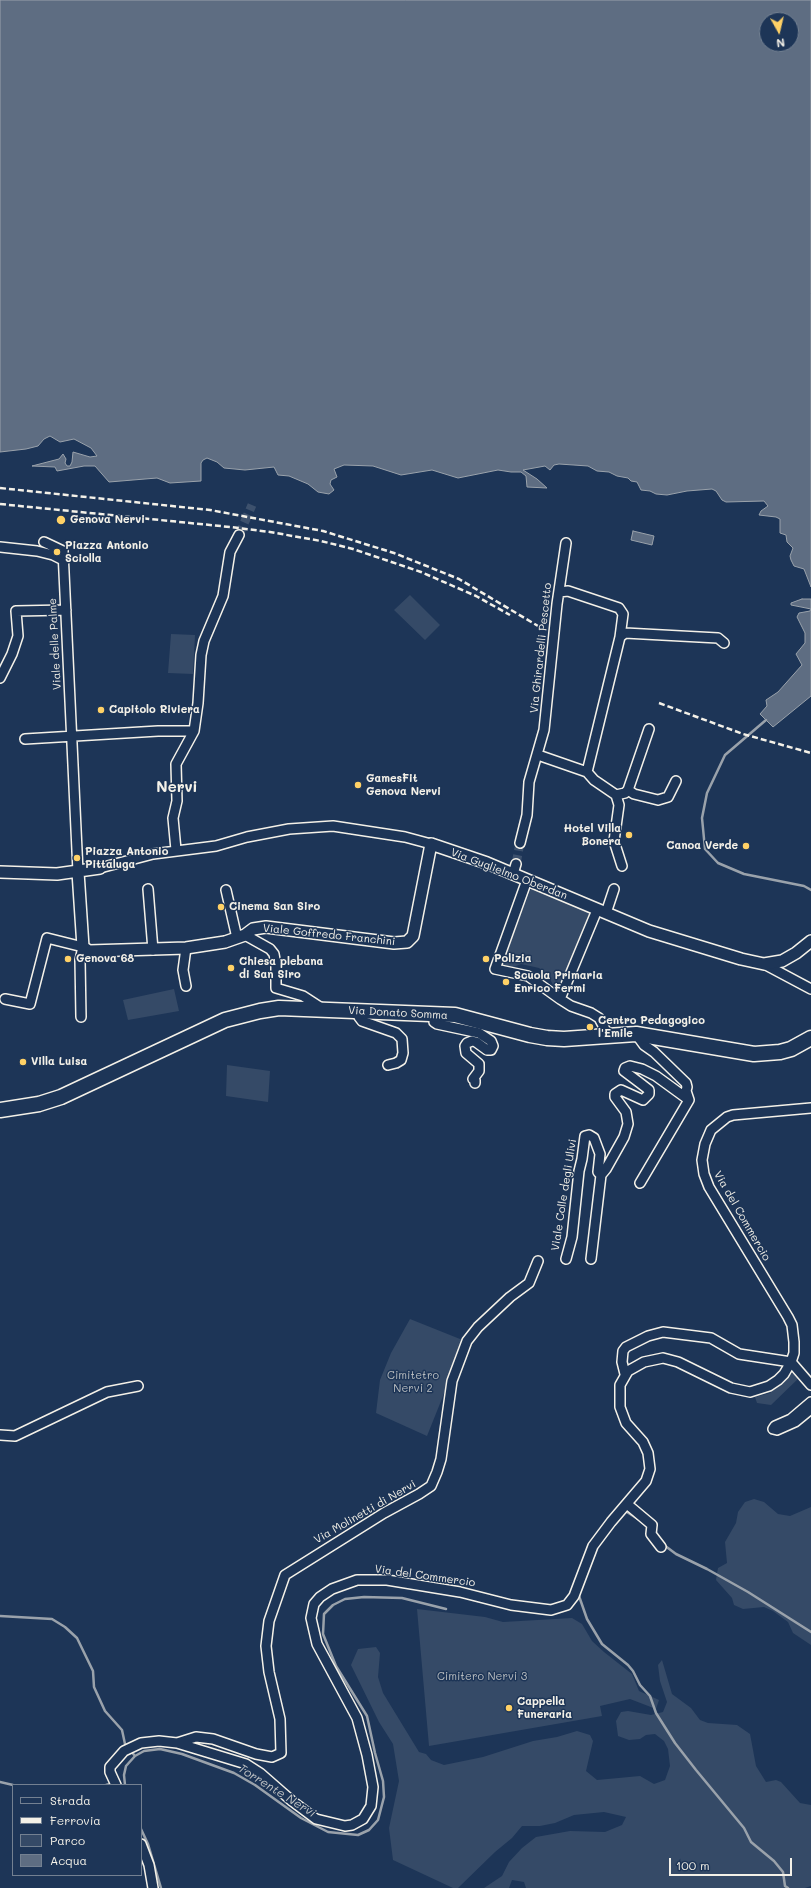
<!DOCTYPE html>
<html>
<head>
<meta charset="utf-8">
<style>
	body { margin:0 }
	#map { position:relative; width:811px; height:1888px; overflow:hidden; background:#1d3557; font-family:Mali,sans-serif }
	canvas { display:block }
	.legend { position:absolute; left:12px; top:1784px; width:130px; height:92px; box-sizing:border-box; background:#1d3557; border:1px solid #738091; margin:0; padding:5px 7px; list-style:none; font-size:12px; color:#f4f1e8 }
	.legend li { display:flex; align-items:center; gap:8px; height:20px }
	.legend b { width:20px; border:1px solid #738091 }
	.north { position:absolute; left:759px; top:12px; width:40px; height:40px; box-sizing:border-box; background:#1d3557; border:1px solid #738091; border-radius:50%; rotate:172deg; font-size:11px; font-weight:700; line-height:16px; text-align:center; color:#f4f1e8 }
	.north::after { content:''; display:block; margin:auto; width:14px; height:18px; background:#ffd166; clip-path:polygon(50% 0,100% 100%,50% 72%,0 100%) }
	.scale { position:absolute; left:669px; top:1858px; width:123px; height:18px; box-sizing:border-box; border:2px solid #f4f1e8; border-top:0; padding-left:5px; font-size:12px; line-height:14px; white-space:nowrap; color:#f4f1e8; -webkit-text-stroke:3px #1d3557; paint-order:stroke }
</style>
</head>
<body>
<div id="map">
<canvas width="811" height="1888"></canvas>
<ul class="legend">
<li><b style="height:5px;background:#1d3557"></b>Strada</li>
<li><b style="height:5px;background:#f4f1e8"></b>Ferrovia</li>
<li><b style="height:11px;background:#354a67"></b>Parco</li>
<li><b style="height:11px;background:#5e6d82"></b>Acqua</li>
</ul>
<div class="north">N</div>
<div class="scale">100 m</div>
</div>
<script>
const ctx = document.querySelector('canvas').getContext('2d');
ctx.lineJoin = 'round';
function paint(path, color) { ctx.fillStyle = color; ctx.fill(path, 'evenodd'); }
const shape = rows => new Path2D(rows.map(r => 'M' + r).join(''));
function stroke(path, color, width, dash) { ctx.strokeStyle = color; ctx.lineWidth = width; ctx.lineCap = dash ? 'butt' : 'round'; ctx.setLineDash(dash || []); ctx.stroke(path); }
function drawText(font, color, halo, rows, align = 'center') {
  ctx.font = font + ' Mali,sans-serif'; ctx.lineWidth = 3; ctx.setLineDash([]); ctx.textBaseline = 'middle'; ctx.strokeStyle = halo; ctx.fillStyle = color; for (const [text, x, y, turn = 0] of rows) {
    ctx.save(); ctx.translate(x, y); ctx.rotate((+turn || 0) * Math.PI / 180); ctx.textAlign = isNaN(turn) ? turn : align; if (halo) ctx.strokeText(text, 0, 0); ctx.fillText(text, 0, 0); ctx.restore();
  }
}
const green = shape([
	[410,595,440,625,425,640,394,610],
	[171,634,195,635,193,674,168,673],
	[531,888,591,912,560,989,554,987,548,975,539,968,521,964,506,970,501,967],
	[174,989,179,1011,128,1020,123,1000],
	[227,1065,270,1071,268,1102,226,1096],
	[410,1319,465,1341,427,1436,376,1413,380,1380,391,1353],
	[795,1371,801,1376,771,1405,757,1403,755,1397,770,1393],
	[754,1499,764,1502,778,1514,790,1516,811,1507,811,1645,793,1633,788,1622,773,1611,764,1607,743,1609,734,1605,732,1598,716,1580,718,1568,727,1563,725,1542,736,1523,738,1512,745,1502],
	[417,1609,485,1617,503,1622,572,1618,582,1624,592,1641,604,1652,632,1674,639,1691,659,1700,656,1709,630,1699,600,1706,602,1716,429,1746],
	[376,1647,380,1653,378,1677,383,1693,419,1752,426,1754,431,1760,444,1765,483,1757,533,1741,557,1737,577,1731,590,1735,593,1741,586,1771,597,1780,640,1776,654,1784,665,1780,670,1766,668,1749,664,1741,655,1734,646,1735,640,1739,629,1740,618,1736,616,1721,621,1712,628,1711,651,1715,663,1712,667,1702,660,1681,658,1665,662,1660,672,1694,691,1708,700,1720,708,1723,737,1725,750,1734,756,1766,766,1782,776,1780,781,1782,800,1803,811,1805,811,1886,805,1888,526,1888,524,1882,512,1880,509,1888,484,1888,502,1876,509,1862,522,1848,536,1837,570,1831,605,1832,622,1825,626,1817,604,1812,574,1815,555,1823,540,1826,522,1826,512,1838,495,1852,458,1888,453,1888,393,1860,389,1828,399,1781,393,1744,379,1722,351,1665,358,1649]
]);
const water = shape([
	[0,0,811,0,811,587,804,569,794,566,791,560,790,556,793,548,787,542,786,535,780,533,780,519,776,517,759,515,761,511,768,506,764,501,726,502,722,500,716,491,712,489,687,491,667,495,656,494,650,491,641,490,637,482,631,481,628,478,617,476,609,472,597,471,588,466,559,464,554,465,550,470,545,466,523,470,537,479,547,488,527,487,526,476,521,472,511,472,498,470,458,478,432,470,401,475,373,466,344,465,334,469,337,477,331,480,330,484,334,490,329,494,318,492,308,484,289,476,278,475,274,467,245,470,224,468,217,462,207,458,203,460,201,463,201,481,170,483,157,478,109,482,95,466,84,466,57,471,55,467,32,466,59,459,63,454,66,459,65,463,67,466,70,466,72,462,73,452,90,457,97,456,91,448,74,439,60,442,50,436,44,439,38,446,26,449,0,452,0,0],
	[767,20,791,20,791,44,767,44,767,20],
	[633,531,654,536,652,545,631,540,633,531],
	[802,599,811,599,811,696,773,727,760,714,767,706,766,700,778,692,802,665,796,654,805,643,805,633,797,617,799,613,810,611,811,609,791,605,791,603,802,599]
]);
const stream = shape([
	[766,720,725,755,707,793,702,818,705,849,718,863,744,874,804,886,811,890],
	[627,1512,641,1521],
	[664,1545,676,1554,707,1569,748,1592,811,1632],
	[579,1596,587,1619,602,1644,628,1665,633,1671,640,1685,650,1696,656,1713,675,1743,696,1770,744,1828,751,1842,774,1861,783,1872,785,1886,788,1888],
	[0,1616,52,1619,65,1627,77,1638,93,1671,94,1687,105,1711,122,1730,125,1744,135,1756],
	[0,1782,13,1785],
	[106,1785,113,1783],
	[125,1785,124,1775,126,1766,135,1756,144,1751,160,1749,182,1754,234,1773,255,1785,301,1818,328,1832,358,1835,369,1830,378,1820,384,1797,383,1781,375,1753,367,1716,336,1666,323,1634,324,1614,333,1605,345,1599,364,1597,402,1598,446,1609],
	[141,1829,148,1844,161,1888]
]);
const minorTunnel = shape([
	[239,535,252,505],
	[516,864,520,843]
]);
const minor = shape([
	[44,542,63,551,78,872],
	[0,547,37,551,53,555,63,560],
	[559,592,568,591,619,608,623,614,620,637],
	[0,678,12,654,18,636,16,611,66,610],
	[25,739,158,731,194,731],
	[538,755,587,772,594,780,616,795,625,793,628,790,649,729],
	[587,772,620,637,625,633,718,638,724,643],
	[628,790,634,794,658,800,668,797,676,781],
	[616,795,619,805,614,841,622,866],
	[520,843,527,815,529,782,544,730,557,604,566,543],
	[176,850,173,818,177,801,176,764,194,731,198,703,201,655,204,641,223,596,230,552,239,535],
	[100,868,153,854,216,846,247,837,289,829,333,826,405,837,431,844],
	[513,874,516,864],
	[527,880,495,969,528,976,560,999,597,910],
	[148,889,153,950],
	[226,890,237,938],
	[606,913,614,889],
	[245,935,270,949,274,954,276,965,276,988,303,996,323,1009],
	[764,964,811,989],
	[186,986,183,970,186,948],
	[5,999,30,1004,47,938,83,947,80,960,81,1017],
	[560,999,571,1006,591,1013,599,1018,608,1035],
	[358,1010,359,1017,362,1021,396,1033,402,1039,403,1053,401,1060,396,1063,388,1065],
	[435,1014,434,1022,437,1024,479,1033,491,1041,493,1046,491,1050,487,1050,476,1042,472,1041,467,1043,465,1046,466,1053,479,1064,479,1071,473,1079,475,1080,475,1083],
	[640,1183,689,1100],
	[566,1259,572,1237,579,1171,582,1159,585,1136,589,1135,594,1138,600,1154,598,1172,601,1175,606,1169,624,1137,628,1124,626,1112,615,1097,615,1094,621,1090,643,1100,649,1094,649,1090,640,1083,624,1071,625,1068,630,1066,642,1069,656,1076,689,1100,686,1091,687,1087,686,1083,654,1052,644,1045,636,1034],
	[591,1259,601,1175],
	[625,1374,622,1362,623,1351,626,1347,648,1336,663,1332,711,1338,739,1354,791,1362,811,1385],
	[811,1402,791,1419,775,1426,773,1429,777,1430,795,1422,811,1409],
	[0,1435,15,1436,107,1392,138,1386],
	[627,1504,652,1525,651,1534,661,1547],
	[177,1743,196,1737,213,1739,256,1754,272,1757,281,1753,280,1719,269,1672,266,1646,269,1621,285,1575,384,1513,419,1494,431,1486,437,1472,441,1459,452,1381,467,1341,478,1327,510,1297,529,1283,538,1261],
	[116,1785,110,1772,110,1767,124,1751,141,1743,159,1741,177,1743,246,1764,260,1773,292,1801,316,1819,345,1826,352,1825,363,1819,371,1806,373,1787,367,1755,357,1718,317,1644,311,1618,314,1604,320,1597,332,1589,357,1580,387,1580,460,1592,511,1605,551,1610,567,1605,574,1596,593,1546,611,1522,646,1481,650,1469,648,1453,643,1442,626,1423,620,1407,620,1385,628,1371,644,1362,663,1358,678,1362,731,1388,750,1392,769,1386,778,1380,784,1374,791,1362,794,1353,794,1342,792,1325,788,1317,709,1187,704,1174,702,1160,705,1144,711,1130,727,1117,733,1115,811,1108],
	[141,1844,149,1865,153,1888]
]);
const tertiary = shape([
	[0,872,57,874,100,868],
	[78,872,83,947,89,951,186,948,225,942,245,935,253,929,266,927,394,943,407,942,413,936,431,844,487,863,649,931,741,959,764,964,782,961,796,953,811,941]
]);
const primary = shape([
	[0,1110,39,1104,61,1097,225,1020,260,1011,279,1008,455,1015,530,1035,547,1038,564,1039,636,1034,754,1054,780,1052,791,1049,811,1038]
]);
const rail = shape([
	[0,488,210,510,323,531,394,553,459,579,538,626],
	[0,504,230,527,270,532,321,541,353,549,421,572,476,596,510,615],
	[659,703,743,734,811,753]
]);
const markers = [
	[61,520,5,"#ffd166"],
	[57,552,4,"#ffd166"],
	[101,710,4,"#ffd166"],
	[358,785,4,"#ffd166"],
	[629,835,4,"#ffd166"],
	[746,846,4,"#ffd166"],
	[77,858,4,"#ffd166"],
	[221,907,4,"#ffd166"],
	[68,959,4,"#ffd166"],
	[486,959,4,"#ffd166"],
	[231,968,4,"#ffd166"],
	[506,982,4,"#ffd166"],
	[590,1027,4,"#ffd166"],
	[23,1062,4,"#ffd166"],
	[509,1708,4,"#ffd166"]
];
const poiNames = [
	["Genova Nervi",70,520],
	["Piazza Antonio",65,546],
	["Sciolla",65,559],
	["Capitolo Riviera",109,710],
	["GamesFit",366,779],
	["Genova Nervi",366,792],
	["Hotel Villa",621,829,"right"],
	["Bonera",621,842,"right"],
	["Canoa Verde",738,846,"right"],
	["Piazza Antonio",85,852],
	["Pittaluga",85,865],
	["Cinema San Siro",229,907],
	["Genova 68",76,959],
	["Polizia",494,959],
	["Chiesa plebana",239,962],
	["di San Siro",239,975],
	["Scuola Primaria",514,976],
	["Enrico Fermi",514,989],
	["Centro Pedagogico",598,1021],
	["l'Emile",598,1034],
	["Villa Luisa",31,1062],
	["Cappella",517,1702],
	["Funeraria",517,1715]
];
const streetNames = [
	["Viale delle Palme",55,644,-93],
	["Via Ghirardelli Pescetto",541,648,-84],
	["Via Guglielmo Oberdan",509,874,21],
	["Viale Goffredo Franchini",329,935,6],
	["Via Donato Somma",398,1013,3],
	["Viale Colle degli Ulivi",564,1195,-81],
	["Via del Commercio",742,1216,60],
	["Via Molinetti di Nervi",365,1512,-30],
	["Via del Commercio",425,1576,8]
];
const parkNames = [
	["Cimitetro",413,1376],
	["Nervi 2",413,1389],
	["Cimitero Nervi 3",482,1677]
];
const waterNames = [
	["Torrente Nervi",277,1791,32]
];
const districtNames = [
	["Nervi",177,787]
];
paint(green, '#354a67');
paint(water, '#5e6d82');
stroke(water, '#9aa2ab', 1);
stroke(stream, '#9aa2ab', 2.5);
stroke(minorTunnel, '#3d516d', 9, [9, 4.5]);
stroke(minor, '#f4f1e8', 12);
stroke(tertiary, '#f4f1e8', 14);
stroke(primary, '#f4f1e8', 17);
stroke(minor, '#1d3557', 9);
stroke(tertiary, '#1d3557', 11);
stroke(primary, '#1d3557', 14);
stroke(rail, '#f4f1e8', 2.5, [6, 3]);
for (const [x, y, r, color] of markers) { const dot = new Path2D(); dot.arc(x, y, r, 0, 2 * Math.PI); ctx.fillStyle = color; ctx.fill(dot); stroke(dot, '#1d3557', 1.5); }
drawText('bold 11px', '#f4f1e8', '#1d3557', poiNames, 'left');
drawText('11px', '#f4f1e8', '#1d3557', streetNames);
drawText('11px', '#bbbfc1', '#1d3557', parkNames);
drawText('italic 12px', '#c0c3c4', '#1d3557', waterNames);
drawText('bold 15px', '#f4f1e8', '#1d3557', districtNames);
</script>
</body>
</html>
